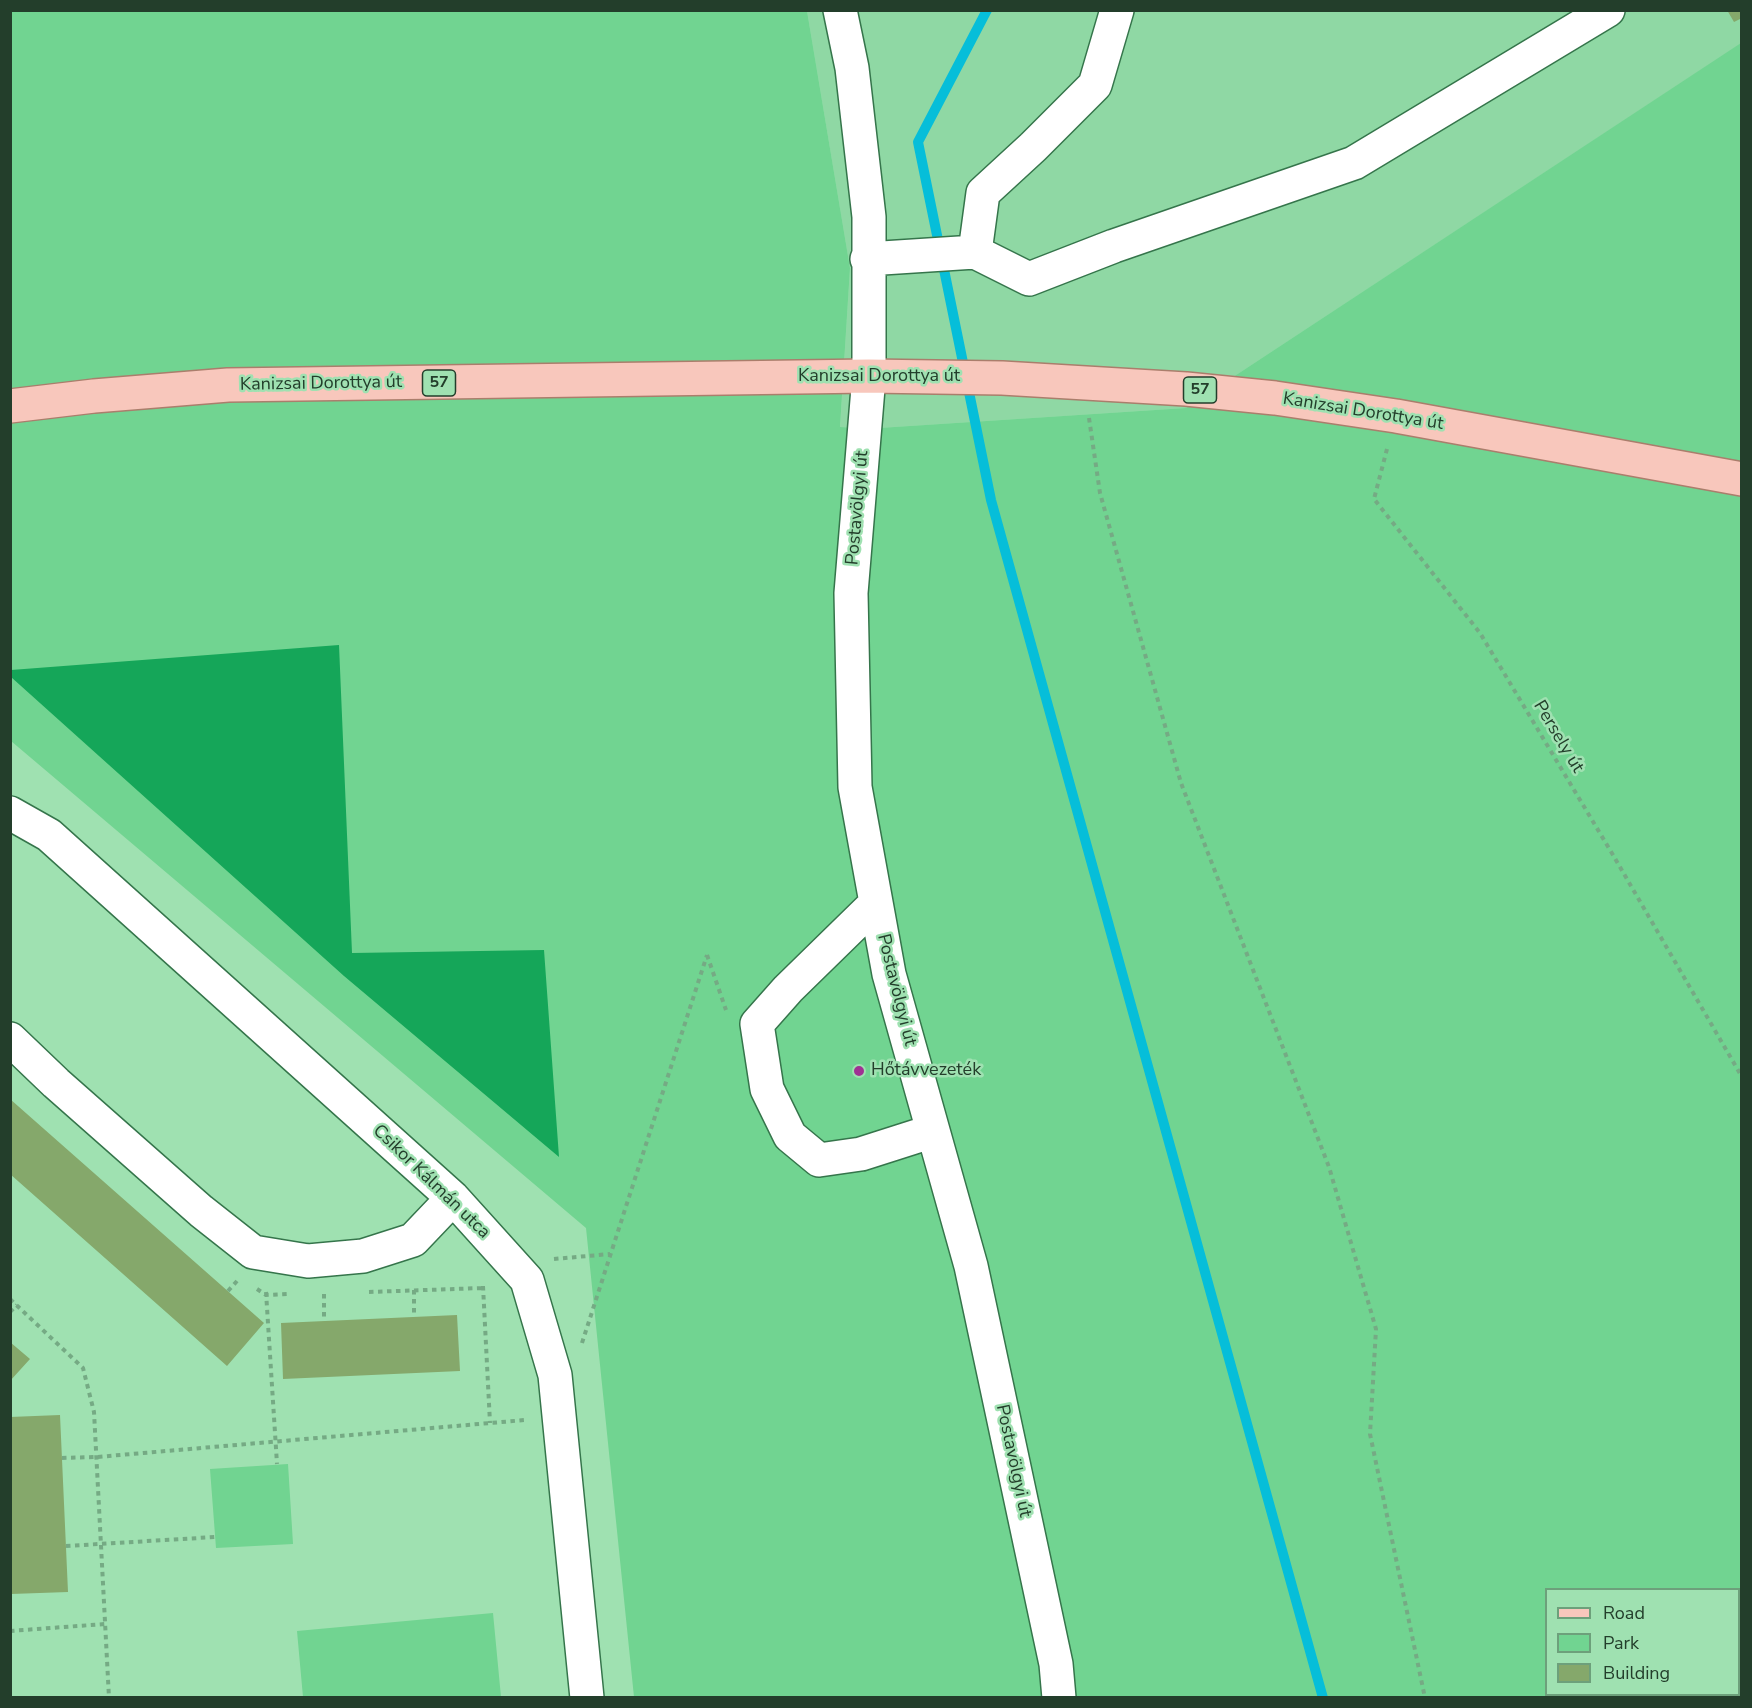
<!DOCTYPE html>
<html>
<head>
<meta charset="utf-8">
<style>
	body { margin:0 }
	#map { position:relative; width:1752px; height:1708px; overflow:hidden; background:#9fe1b1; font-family:"Nunito Sans",sans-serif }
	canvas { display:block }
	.frame { position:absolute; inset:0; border:12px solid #233e2b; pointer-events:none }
	.legend { position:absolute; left:1545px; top:1588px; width:195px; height:108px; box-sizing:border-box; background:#9fe1b1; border:2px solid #6da07b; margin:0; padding:8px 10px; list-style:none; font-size:18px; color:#233e2b }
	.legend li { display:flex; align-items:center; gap:12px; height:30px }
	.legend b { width:30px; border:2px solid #6da07b }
</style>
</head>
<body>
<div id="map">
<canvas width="1752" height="1708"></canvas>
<div class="frame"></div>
<ul class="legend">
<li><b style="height:8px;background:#f8c7bc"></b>Road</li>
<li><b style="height:16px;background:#71d491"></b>Park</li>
<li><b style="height:16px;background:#85a86b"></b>Building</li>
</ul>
</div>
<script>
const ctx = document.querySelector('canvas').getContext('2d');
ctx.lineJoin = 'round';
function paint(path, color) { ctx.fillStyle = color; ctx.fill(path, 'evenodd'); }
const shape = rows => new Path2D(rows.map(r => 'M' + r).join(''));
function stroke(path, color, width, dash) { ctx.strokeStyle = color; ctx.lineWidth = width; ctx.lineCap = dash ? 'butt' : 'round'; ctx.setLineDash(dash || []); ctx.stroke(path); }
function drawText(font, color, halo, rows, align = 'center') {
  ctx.font = font + ' "Nunito Sans",sans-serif'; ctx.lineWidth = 5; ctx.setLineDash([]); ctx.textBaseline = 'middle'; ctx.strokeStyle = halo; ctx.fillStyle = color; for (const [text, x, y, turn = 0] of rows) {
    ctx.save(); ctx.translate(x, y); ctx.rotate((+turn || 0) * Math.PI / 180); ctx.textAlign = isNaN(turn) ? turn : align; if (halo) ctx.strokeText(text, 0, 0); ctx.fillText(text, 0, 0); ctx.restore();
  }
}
const built = shape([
	[1741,10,1742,43,1186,408,864,429,840,428,850,268,807,11]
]);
const green = shape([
	[11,11,807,11,850,268,840,427,864,429,1186,408,1741,43,1741,1697,634,1697,586,1228,11,741],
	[1546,1590,1738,1590,1738,1694,1546,1694],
	[288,1464,293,1544,216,1548,210,1469],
	[493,1613,501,1697,303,1697,297,1631]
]);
const forest = shape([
	[339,645,352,953,544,950,559,1157,344,976,11,677,11,670]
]);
const stream = shape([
	[987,10,918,142,991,500,1323,1698]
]);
const building = shape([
	[1727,10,1742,10,1742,18,1734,22],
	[10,1099,264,1323,227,1366,10,1174],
	[457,1315,460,1371,283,1379,281,1323],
	[10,1342,30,1359,10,1381],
	[60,1415,68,1592,11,1594,10,1417]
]);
const path = shape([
	[1089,418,1100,493,1181,783,1329,1167,1376,1329,1370,1434,1425,1698],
	[1387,449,1374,499,1480,633,1613,855,1742,1077],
	[707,955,726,1010],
	[554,1259,610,1254],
	[483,1286,490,1423],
	[257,1289,266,1295,287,1294],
	[414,1290,414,1317],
	[228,1291,237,1281],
	[266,1292,277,1464],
	[369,1292,483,1288],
	[324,1294,324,1321],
	[10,1299,83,1368,94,1412,109,1698],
	[10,1312,17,1305],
	[582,1343,707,955],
	[62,1458,97,1457,525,1420],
	[66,1546,215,1537],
	[10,1631,105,1624]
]);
const minor = shape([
	[840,10,852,68,869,217,869,376,851,593,855,787,889,974,971,1266,1056,1664,1059,1698],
	[975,252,983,193,1033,147,1095,85,1117,10],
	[867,259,975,252,1029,279,1114,246,1354,163,1608,10],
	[10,813,49,835,453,1198,527,1280,555,1375,587,1698],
	[876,903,788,989,757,1024,767,1089,790,1136,819,1160,861,1154,933,1131],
	[10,1039,56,1083,201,1211,253,1252,308,1261,363,1256,413,1240,453,1198]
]);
const major = shape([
	[10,406,94,396,228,385,869,376,1002,378,1186,389,1275,398,1396,416,1742,479]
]);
const markers = [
	[859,1071,6,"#9f3293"]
];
const shields = [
	[439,383,33],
	[1200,390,33]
];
const shieldNames = [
	["57",439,383],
	["57",1200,390]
];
const streetNames = [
	["Kanizsai Dorottya út",879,377],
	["Kanizsai Dorottya út",321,384,-1],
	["Kanizsai Dorottya út",1363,412,9],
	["Postavölgyi út",858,508,-85],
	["Persely út",1558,737,59],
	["Postavölgyi út",896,990,76],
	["Csikor Kálmán utca",431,1182,44],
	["Postavölgyi út",1013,1461,78]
];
const poiNames = [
	["Hőtávvezeték",871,1071]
];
paint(built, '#8fd8a4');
paint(green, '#71d491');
paint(forest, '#15a659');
stroke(stream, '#06bed9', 10);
paint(building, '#85a86b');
stroke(minor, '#35754b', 36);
stroke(major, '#aa7e6c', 36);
stroke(path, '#75aa84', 4, [4.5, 4.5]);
stroke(minor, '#fff', 33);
stroke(major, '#f8c7bc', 33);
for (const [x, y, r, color] of markers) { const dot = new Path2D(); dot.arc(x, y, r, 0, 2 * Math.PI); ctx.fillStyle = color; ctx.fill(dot); stroke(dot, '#9fe1b1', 2); }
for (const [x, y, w] of shields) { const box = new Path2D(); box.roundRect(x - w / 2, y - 13, w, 26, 4.5); ctx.fillStyle = '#9fe1b1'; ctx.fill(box); stroke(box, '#233e2b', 1.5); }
drawText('bold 16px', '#233e2b', null, shieldNames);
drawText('18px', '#233e2b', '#9fe1b1', streetNames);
drawText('18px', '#233e2b', '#9fe1b1', poiNames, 'left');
</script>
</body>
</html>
